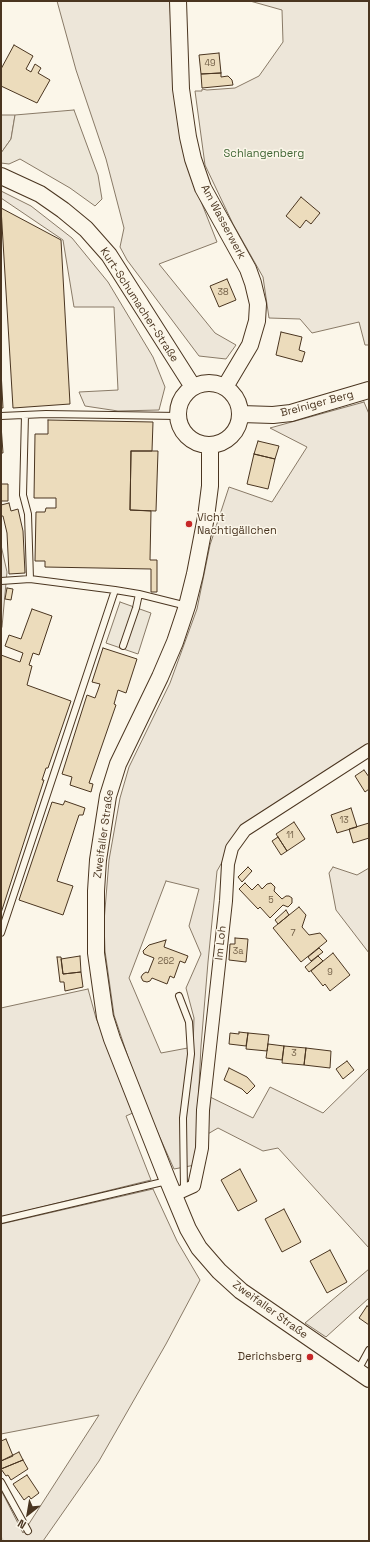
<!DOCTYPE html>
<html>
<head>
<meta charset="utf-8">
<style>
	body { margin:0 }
	#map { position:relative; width:370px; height:1542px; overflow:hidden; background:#fbf6e9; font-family:"Space Grotesk",sans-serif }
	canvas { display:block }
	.frame { position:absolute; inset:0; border:2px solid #4a3520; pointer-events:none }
	.north { position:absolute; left:8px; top:1494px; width:40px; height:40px; -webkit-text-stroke:3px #fbf6e9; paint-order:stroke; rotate:211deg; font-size:11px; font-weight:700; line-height:16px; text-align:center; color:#4a3520 }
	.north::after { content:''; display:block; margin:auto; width:14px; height:18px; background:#4a3520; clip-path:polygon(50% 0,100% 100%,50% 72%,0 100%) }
</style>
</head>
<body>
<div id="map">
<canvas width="370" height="1542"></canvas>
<div class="frame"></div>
<div class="north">N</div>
</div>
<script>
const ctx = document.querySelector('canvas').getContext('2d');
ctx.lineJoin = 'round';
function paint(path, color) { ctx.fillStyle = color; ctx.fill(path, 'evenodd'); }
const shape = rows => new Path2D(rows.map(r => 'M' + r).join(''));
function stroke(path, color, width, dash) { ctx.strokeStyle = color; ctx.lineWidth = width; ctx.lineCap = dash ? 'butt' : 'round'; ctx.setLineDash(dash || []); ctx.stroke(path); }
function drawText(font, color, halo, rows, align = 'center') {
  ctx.font = font + ' "Space Grotesk",sans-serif'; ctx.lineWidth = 3; ctx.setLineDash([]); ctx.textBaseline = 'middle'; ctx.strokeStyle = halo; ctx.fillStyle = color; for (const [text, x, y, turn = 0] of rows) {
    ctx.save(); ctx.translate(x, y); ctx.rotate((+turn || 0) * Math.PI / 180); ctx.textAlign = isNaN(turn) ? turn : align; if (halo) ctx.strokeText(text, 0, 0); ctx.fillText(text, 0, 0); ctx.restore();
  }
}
const green = shape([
	[57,1,170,1,173,86,187,166,217,242,159,264,215,333,236,345,226,359,199,356,127,260,120,247,124,228,106,159,76,70,57,1],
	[250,1,369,1,369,345,365,345,359,322,312,333,300,319,269,318,263,277,233,224,205,165,195,91,202,91,202,89,207,90,235,88,259,76,283,42,282,10,250,1],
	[1,115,15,115,11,139,1,153,1,115],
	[1,191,31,206,72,238,108,282,153,357,165,387,159,410,118,411,85,406,79,392,118,390,114,307,74,307,63,240,1,198,1,191],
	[364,402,369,414,369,744,242,827,217,871,208,962,201,1046,195,1165,174,1169,140,1093,114,1015,105,951,104,922,109,860,120,798,129,767,170,683,197,609,210,545,229,487,272,502,307,447,270,428,364,402],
	[166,881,199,889,189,926,201,954,186,988,194,1018,193,1047,161,1053,129,978,166,881],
	[1,545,7,572,2,627,1,629,1,545],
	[333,867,357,875,369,868,369,953,336,910,329,873,333,867],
	[88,989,96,1018,135,1112,126,1116,151,1180,1,1217,1,1008,88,989],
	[369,1068,369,1248,278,1148,263,1151,218,1128,206,1135,206,1095,253,1118,270,1087,323,1113,369,1068],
	[153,1189,177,1241,200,1280,166,1344,99,1461,43,1541,1,1541,1,1490,23,1533,99,1415,1,1434,1,1224,153,1189],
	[369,1269,369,1298,326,1337,305,1323,369,1269]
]);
const parking = shape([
	[74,110,98,175,102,199,95,206,70,188,20,159,9,164,1,163,1,153,11,139,15,115,74,110],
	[120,602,151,613,138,654,106,643,120,602]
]);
const stream = shape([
	[1,1539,2,1541]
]);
const building = shape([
	[14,45,33,56,26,69,31,72,35,64,41,68,38,73,50,80,37,103,1,86,1,69,14,45],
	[219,53,221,73,201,74,199,55,219,53],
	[221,73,221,77,228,76,232,80,233,85,202,88,201,74,221,73],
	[301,197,320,213,311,224,306,220,300,228,286,216,301,197],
	[1,208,61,240,70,404,13,408,1,208],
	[227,279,236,300,219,307,210,286,227,279],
	[281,332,302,337,299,350,305,352,302,362,276,355,281,332],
	[1,371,3,408,1,408,1,371],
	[48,420,153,422,152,451,131,451,130,510,151,511,150,560,157,560,157,592,151,592,151,569,45,567,45,561,35,561,36,512,45,512,46,508,56,508,56,498,34,498,35,434,48,434,48,420],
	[1,425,3,453,1,453,1,425],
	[258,441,279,446,275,459,254,454,258,441],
	[131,451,158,451,156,511,130,510,131,451],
	[254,454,275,459,268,489,247,484,254,454],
	[1,484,8,484,8,501,1,501,1,484],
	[9,503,11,511,18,509,23,531,25,573,9,574,7,533,3,516,1,516,1,505,9,503],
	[7,588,13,589,11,600,5,599,7,588],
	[32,609,52,616,39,655,33,653,29,665,32,666,27,685,71,701,48,768,46,768,42,780,44,780,1,913,1,655,20,662,23,653,5,646,9,635,21,639,32,609],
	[103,648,137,659,126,693,118,690,114,704,116,705,89,783,93,784,91,792,70,785,72,777,62,774,87,695,95,698,98,690,100,684,92,682,103,648],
	[364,770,369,777,369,789,365,792,355,776,364,770],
	[65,801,85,808,83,815,79,815,57,881,73,886,63,915,19,900,52,802,63,805,65,801],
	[351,808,357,827,337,833,331,815,351,808],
	[294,822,305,839,287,851,276,834,294,822],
	[369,823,369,838,353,843,349,829,369,823],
	[278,837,287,851,281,855,272,841,278,837],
	[248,867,252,871,242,882,238,877,248,867],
	[245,883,252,890,258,884,262,889,267,884,271,883,275,887,274,891,282,899,286,896,289,896,292,898,292,903,288,907,283,905,270,918,260,907,258,909,239,889,245,883],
	[299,907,306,915,302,927,309,935,320,933,327,941,301,962,273,928,299,907],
	[286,910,289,915,278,924,275,920,286,910],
	[235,938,248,939,246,962,229,960,230,944,235,944,235,938],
	[166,940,164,947,188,956,185,963,180,961,174,978,170,976,167,984,152,978,150,981,147,982,143,981,141,977,143,974,146,972,148,973,154,958,144,954,143,951,149,945,166,940],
	[319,948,323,952,311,961,308,957,319,948],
	[333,953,350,975,330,991,325,984,323,986,311,971,333,953],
	[80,956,81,972,63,974,61,959,80,956],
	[318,956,323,961,309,972,305,967,318,956],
	[57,957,61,957,63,974,81,972,83,987,65,991,64,982,60,982,57,957],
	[239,1032,248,1033,246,1046,229,1044,230,1033,239,1034,239,1032],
	[248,1033,269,1035,267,1051,246,1049,248,1033],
	[268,1044,284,1046,282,1060,266,1058,268,1044],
	[284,1046,306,1048,304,1065,282,1063,284,1046],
	[306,1048,331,1051,330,1068,304,1065,306,1048],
	[347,1061,354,1070,343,1079,336,1069,347,1061],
	[229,1068,247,1077,255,1086,247,1094,242,1089,224,1080,229,1068],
	[240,1169,257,1201,238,1211,221,1180,240,1169],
	[284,1209,301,1242,282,1252,265,1219,284,1209],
	[330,1250,347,1282,327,1293,310,1261,330,1250],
	[367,1306,369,1307,369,1325,359,1318,367,1306],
	[6,1439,13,1456,1,1461,1,1441,6,1439],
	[19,1452,23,1460,1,1469,1,1461,19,1452],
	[23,1460,28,1469,11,1480,8,1475,6,1476,1,1469,23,1460],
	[27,1475,39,1493,31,1499,29,1496,24,1500,13,1484,27,1475]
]);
const service = shape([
	[25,415,23,495,28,514,30,579],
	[1,416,46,414,178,416],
	[1,581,30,579,115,590,139,594,187,606],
	[123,646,136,608,139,594],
	[1,933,115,590],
	[179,996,189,1022,191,1054,183,1118,184,1190],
	[1,1220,167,1181],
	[358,1370,369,1350],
	[1,1482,28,1531]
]);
const minor = shape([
	[174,1195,194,1186,202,1148,203,1110,226,901,228,864,232,848,245,830,369,750]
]);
const secondary = shape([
	[178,1,181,89,188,137,193,159,203,188,248,269,253,283,258,304,257,321,250,345,225,387],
	[1,176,40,194,63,210,86,229,109,255,193,387],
	'178 414a31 31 0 1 1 62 0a31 31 0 1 1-62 0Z',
	[241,414,273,415,291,413,369,390],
	[210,445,210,486,206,517,195,574,187,606,175,642,160,677,118,764,108,796,98,860,96,891,96,953,105,1017,112,1039,168,1181,188,1229,199,1248,219,1271,241,1291,369,1379]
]);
const markers = [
	[189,524,4,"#c62828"],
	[310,1357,4,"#c62828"]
];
const numberNames = [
	["49",210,64],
	["38",223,293],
	["13",344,821],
	["11",290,836],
	["5",271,901],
	["7",293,934],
	["3a",238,952],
	["262",166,962],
	["9",330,973],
	["3",294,1054]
];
const parkNames = [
	["Schlangenberg",264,154]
];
const streetNames = [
	["Am Wasserwerk",223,222,62],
	["Kurt-Schumacher-Straße",139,305,57],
	["Breiniger Berg",317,404,-15],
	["Zweifaller Straße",104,834,-82],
	["Im Loh",221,943,-84],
	["Zweifaller Straße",270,1310,36]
];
const poiNames = [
	["Vicht",197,518],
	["Nachtigällchen",197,531],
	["Derichsberg",302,1357,"right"]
];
paint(green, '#ede6d9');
stroke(green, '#887966', 1);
paint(parking, '#ede7d9');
stroke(parking, '#887966', 1);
stroke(stream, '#dcd4c6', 4);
paint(building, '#ecdcbc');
stroke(building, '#4a3520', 1);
stroke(service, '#4a3520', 8);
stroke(minor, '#4a3520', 14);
stroke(secondary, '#4a3520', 18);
stroke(service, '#fbf6e9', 6);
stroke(minor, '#fbf6e9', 12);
stroke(secondary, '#fbf6e9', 16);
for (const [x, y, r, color] of markers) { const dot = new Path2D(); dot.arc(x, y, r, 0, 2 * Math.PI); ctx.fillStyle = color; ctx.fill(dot); stroke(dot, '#fbf6e9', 1.5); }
drawText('9px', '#725f47', null, numberNames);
drawText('11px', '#436837', '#fbf6e9', parkNames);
drawText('11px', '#4a3520', '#fbf6e9', streetNames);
drawText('11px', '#4a3520', '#fbf6e9', poiNames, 'left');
</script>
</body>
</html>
